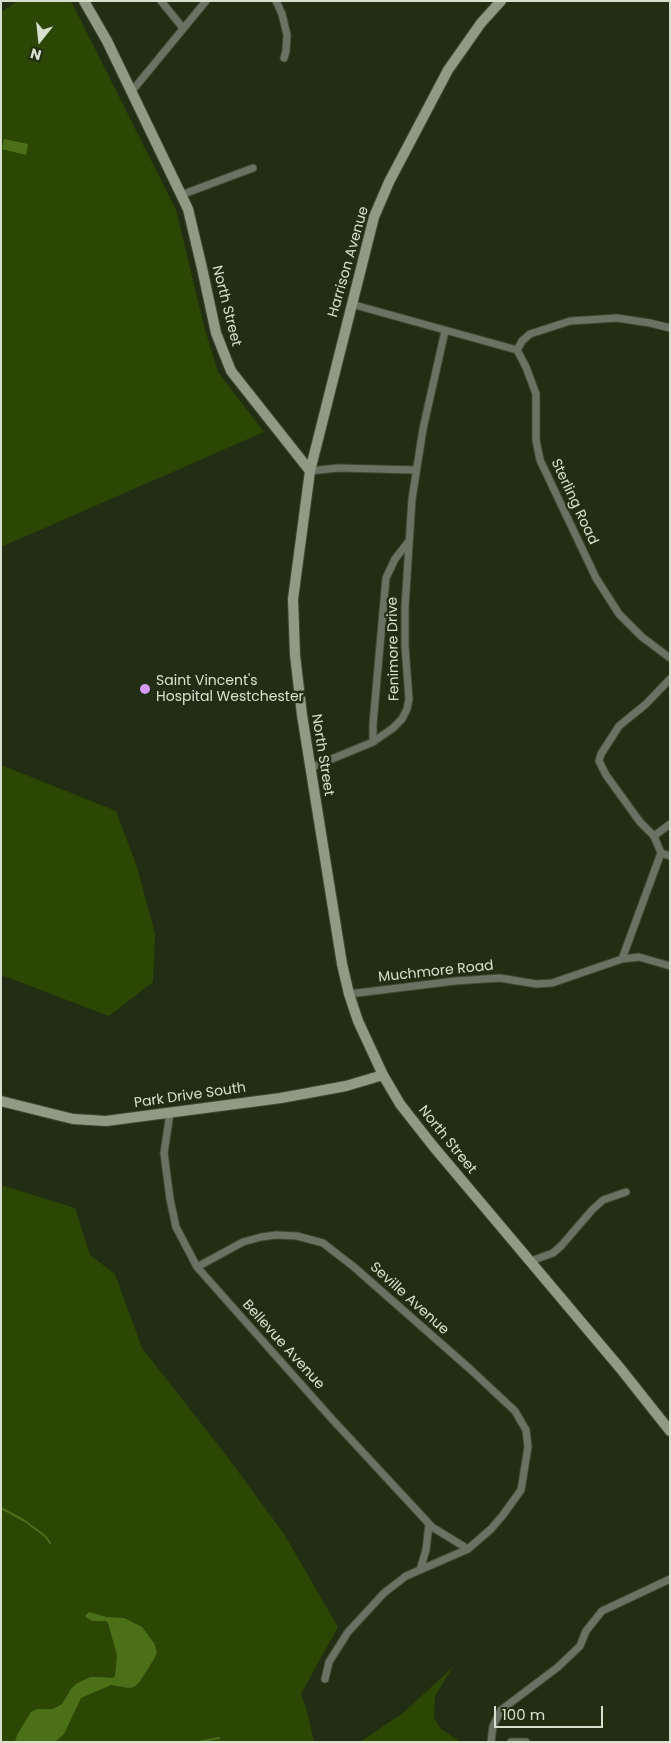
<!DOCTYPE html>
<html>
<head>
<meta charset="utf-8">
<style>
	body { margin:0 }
	#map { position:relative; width:671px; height:1743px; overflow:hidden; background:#212e13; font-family:Poppins,sans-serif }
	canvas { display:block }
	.frame { position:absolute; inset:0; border:2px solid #d7e0cf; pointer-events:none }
	.north { position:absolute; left:15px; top:15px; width:50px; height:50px; -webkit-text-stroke:4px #212e13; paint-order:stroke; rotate:196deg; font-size:14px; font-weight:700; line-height:20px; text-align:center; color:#d7e0cf }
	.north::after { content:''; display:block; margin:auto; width:18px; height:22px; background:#d7e0cf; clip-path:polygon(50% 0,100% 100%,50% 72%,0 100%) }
	.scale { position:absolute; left:494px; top:1706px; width:109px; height:22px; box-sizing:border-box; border:2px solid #d7e0cf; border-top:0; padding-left:6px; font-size:15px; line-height:18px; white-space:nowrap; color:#d7e0cf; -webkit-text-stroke:4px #212e13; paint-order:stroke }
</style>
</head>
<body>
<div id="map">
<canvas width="671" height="1743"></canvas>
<div class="frame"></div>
<div class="north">N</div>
<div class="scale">100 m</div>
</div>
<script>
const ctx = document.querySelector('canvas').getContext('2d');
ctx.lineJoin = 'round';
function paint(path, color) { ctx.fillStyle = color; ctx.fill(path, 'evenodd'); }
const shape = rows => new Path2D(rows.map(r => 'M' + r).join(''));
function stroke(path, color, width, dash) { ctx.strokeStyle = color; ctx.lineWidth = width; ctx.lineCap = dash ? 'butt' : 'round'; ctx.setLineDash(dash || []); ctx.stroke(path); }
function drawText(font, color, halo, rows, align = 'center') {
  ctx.font = font + ' Poppins,sans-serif'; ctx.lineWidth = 5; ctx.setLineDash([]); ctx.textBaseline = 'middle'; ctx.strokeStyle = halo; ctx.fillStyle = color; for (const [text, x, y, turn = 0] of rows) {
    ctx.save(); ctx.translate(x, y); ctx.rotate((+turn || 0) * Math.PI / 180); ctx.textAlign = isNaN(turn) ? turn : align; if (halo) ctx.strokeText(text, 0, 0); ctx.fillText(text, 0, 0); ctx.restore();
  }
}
const green = shape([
	[18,1,71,1,176,210,204,326,218,372,264,432,1,547,1,12],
	[1,765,116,811,137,867,155,934,153,982,109,1016,1,975],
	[1,1185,75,1208,90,1255,115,1274,142,1348,229,1459,284,1534,338,1627,301,1694,307,1711,314,1742,1,1742],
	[453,1667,435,1696,434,1718,441,1729,461,1742,360,1742,403,1713]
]);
const water = shape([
	[4,139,28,144,26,155,2,149],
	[89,1612,106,1617,124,1618,142,1627,154,1643,157,1652,154,1659,139,1683,134,1687,128,1688,111,1685,81,1698,64,1734,55,1742,15,1742,17,1735,31,1712,37,1709,53,1709,62,1704,71,1689,76,1684,90,1677,99,1677,113,1678,115,1676,117,1655,108,1623,106,1621,93,1621,87,1618,85,1616]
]);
const stream = shape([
	[1,1508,25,1521,45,1536,50,1543],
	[198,1742,219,1738]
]);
const street = shape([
	[161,1,183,28],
	[276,1,282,14,287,35,286,51,284,58],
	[132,91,206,1],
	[181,195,253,168],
	[351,304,517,350,526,367,536,394,536,440,540,460,596,578,619,614,642,637,670,658],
	[517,350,522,341,530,334,570,321,617,318,650,323,670,328],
	[310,471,338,468,416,470],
	[373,742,373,724,386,578,395,559,409,541],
	[310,768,373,742,393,728,402,719,407,709,409,699,405,646,405,607,412,499,423,429,445,331],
	[654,836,670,824],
	[661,853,670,856],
	[622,959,661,853,654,836,640,822,606,775,599,761,601,754,619,726,646,704,670,679],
	[349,994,455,981,500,978,536,984,552,983,622,959,639,957,670,966],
	[170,1113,164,1153,170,1199,176,1227,197,1267,331,1418,432,1527,468,1549],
	[531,1261,553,1253,561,1246,592,1210,603,1200,626,1192],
	[197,1267,243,1242,261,1237,276,1235,297,1236,323,1243,354,1267,470,1369,515,1411,526,1430,528,1447,521,1490,503,1515,491,1529,468,1549,406,1576,384,1593,348,1632,329,1662,325,1679],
	[420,1570,426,1550,429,1524],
	[491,1742,493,1726,501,1710,558,1667,580,1646,586,1631,602,1611,670,1579],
	[511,1742,526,1742]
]);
const secondary = shape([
	[84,1,107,41,188,209,202,268,216,333,231,371,310,471],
	[501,1,481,23,448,70,389,182,374,217,310,471,293,599,295,655,302,715,342,964,349,994,358,1021,383,1075,400,1104,433,1146,620,1368,670,1431],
	[1,1101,73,1119,106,1121,281,1098,346,1086,383,1075]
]);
const markers = [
	[145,689,6,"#d39cfc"]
];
const streetNames = [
	["Harrison Avenue",349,262,-74],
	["North Street",226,306,76],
	["Sterling Road",574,502,65],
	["Fenimore Drive",394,649,-91],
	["North Street",322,755,81],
	["Muchmore Road",436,972,-6],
	["Park Drive South",190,1096,-8],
	["North Street",447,1140,51],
	["Seville Avenue",409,1299,42],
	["Bellevue Avenue",283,1345,48]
];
const poiNames = [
	["Saint Vincent's",156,681],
	["Hospital Westchester",156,697]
];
paint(green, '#2c4604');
paint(water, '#4c7018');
stroke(stream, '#4c7018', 2);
stroke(street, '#3e4a31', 9);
stroke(secondary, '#3e4a31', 12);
stroke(street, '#6b7264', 7);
stroke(secondary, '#909b85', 10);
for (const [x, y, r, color] of markers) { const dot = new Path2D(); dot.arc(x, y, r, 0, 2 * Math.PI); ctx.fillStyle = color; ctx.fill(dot); stroke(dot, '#212e13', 2); }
drawText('14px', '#d7e0cf', '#212e13', streetNames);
drawText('14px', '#d7e0cf', '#212e13', poiNames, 'left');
</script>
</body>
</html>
